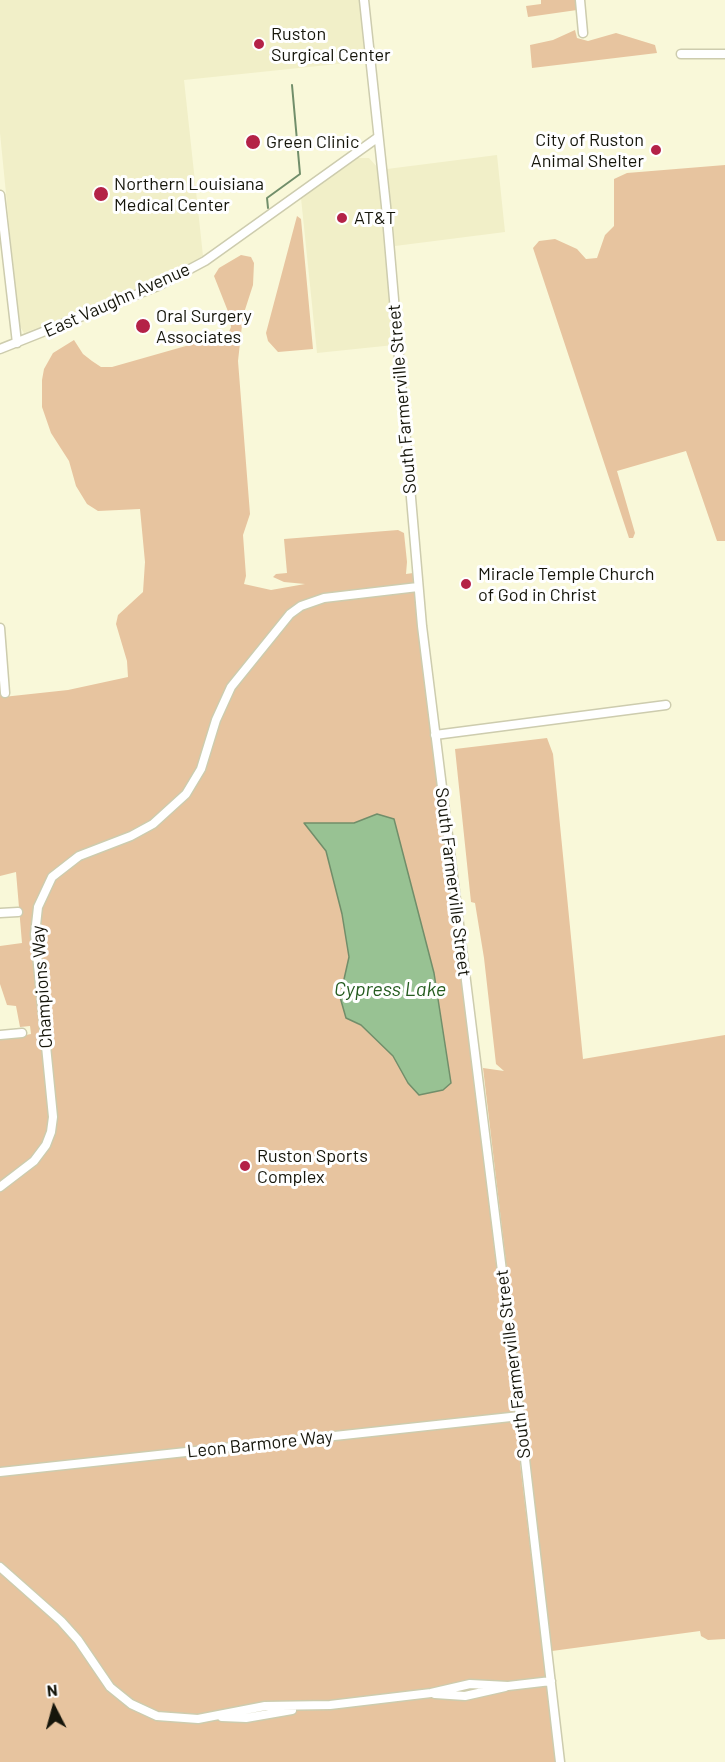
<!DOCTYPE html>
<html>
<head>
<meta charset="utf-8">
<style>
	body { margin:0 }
	#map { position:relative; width:725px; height:1762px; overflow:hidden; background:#f9f8d9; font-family:Barlow,sans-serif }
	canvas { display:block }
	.north { position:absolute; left:24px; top:1678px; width:60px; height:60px; -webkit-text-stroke:4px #fff; paint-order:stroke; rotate:354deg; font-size:16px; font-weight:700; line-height:24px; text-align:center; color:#15150a }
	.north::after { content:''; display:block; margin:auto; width:21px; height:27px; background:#15150a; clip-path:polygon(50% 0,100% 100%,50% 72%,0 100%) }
</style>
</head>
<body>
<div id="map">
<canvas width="725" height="1762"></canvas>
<div class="north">N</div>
</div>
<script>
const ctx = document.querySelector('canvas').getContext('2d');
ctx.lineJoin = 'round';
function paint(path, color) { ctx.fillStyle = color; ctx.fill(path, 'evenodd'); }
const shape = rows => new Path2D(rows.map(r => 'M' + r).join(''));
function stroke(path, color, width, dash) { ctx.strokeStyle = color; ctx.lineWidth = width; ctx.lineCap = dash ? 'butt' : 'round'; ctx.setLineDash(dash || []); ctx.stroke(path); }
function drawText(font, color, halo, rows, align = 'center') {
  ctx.font = font + ' Barlow,sans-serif'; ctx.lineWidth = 6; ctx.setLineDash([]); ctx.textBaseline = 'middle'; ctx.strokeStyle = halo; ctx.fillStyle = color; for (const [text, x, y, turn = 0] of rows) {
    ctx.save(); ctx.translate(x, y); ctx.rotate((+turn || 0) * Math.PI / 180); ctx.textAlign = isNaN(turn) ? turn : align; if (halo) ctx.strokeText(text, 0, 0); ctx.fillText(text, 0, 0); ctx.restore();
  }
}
const built = shape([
	[0,0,360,0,366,61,184,80,203,256,145,287,24,333,19,325,0,133],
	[497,155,505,232,395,246,387,169],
	[358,158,369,158,378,168,394,345,317,353,301,198]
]);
const green = shape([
	[541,0,576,0,577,10,528,17,526,6,541,4],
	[575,30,577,38,588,41,616,33,655,45,657,53,532,68,530,45,553,40],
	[725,165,725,541,717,541,686,451,617,471,635,533,633,538,629,538,533,248,539,241,555,239,577,249,586,259,597,258,605,235,614,226,614,179,627,173],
	[297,216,301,219,313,349,278,352,268,341,266,333],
	[241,255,251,257,254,263,253,285,243,316,238,361,250,514,243,535,246,576,244,584,271,590,305,584,284,582,273,577,276,574,287,573,284,539,398,530,404,533,407,562,406,574,413,573,556,1762,0,1762,0,1040,31,1034,30,1026,20,1027,16,1006,7,1005,0,984,0,946,22,943,16,872,0,876,0,674,3,697,68,690,128,677,127,661,116,624,118,615,143,592,145,562,140,509,98,511,87,504,76,486,69,461,51,433,42,407,42,380,44,369,53,353,74,340,83,354,92,361,101,367,112,367,228,334,231,327,229,314,214,276,219,268],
	[547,738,553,754,583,1059,725,1035,725,1639,708,1640,701,1636,700,1631,552,1651,483,1068,504,1071,496,1064,484,958,475,903,471,902,455,749]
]);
const water = shape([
	[377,814,394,819,434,973,451,1083,443,1090,419,1095,408,1083,393,1056,361,1025,346,1018,340,997,349,957,342,914,326,851,304,823,354,823,377,814]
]);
const stream = shape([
	[268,208,267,198,300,174,292,85]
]);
const minor = shape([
	[364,0,386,206,422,626,520,1416,560,1762],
	[580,0,583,33],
	[681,54,725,54],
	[0,195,17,343],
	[0,349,158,286,205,261,377,138],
	[0,628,5,693],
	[435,735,666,705],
	[0,913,18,912],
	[0,1035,22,1033],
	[0,1187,34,1161,46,1145,51,1132,53,1117,35,934,38,907,52,877,79,856,131,836,153,824,186,794,201,769,216,720,231,687,290,614,301,606,324,598,418,587],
	[0,1472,520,1416],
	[0,1567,61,1621,78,1640,110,1687,131,1704,157,1716,198,1719,265,1706,330,1705,431,1693,470,1684,508,1686,551,1681],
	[435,1694,465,1696,505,1687],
	[222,1717,246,1718,292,1710]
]);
const markers = [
	[259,44,6,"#b42247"],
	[253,142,8,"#b42247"],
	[656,150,6,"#b42247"],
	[101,194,8,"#b42247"],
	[342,218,6,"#b42247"],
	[143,326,8,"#b42247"],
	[466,584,6,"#b42247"],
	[245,1166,6,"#b42247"]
];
const poiNames = [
	["Ruston",271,34],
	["Surgical Center",271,55],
	["City of Ruston",644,140,"right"],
	["Animal Shelter",644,161,"right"],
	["Green Clinic",266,142],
	["Northern Louisiana",114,184],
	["Medical Center",114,205],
	["AT&T",354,218],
	["Oral Surgery",156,316],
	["Associates",156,337],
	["Miracle Temple Church",478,574],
	["of God in Christ",478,595],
	["Ruston Sports",257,1156],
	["Complex",257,1177]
];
const streetNames = [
	["East Vaughn Avenue",117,300,-24],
	["South Farmerville Street",402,399,-95],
	["South Farmerville Street",453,882,83],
	["Champions Way",42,987,-94],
	["South Farmerville Street",513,1364,-97],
	["Leon Barmore Way",260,1444,-6]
];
const waterNames = [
	["Cypress Lake",390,989]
];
paint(built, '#f1efc8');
paint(green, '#e7c49f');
paint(water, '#98c293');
stroke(water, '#718e6a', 1.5);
stroke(stream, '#718e6a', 2);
stroke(minor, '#cdccae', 11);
stroke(minor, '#fff', 8);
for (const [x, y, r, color] of markers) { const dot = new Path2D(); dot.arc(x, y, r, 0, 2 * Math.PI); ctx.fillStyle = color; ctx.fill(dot); stroke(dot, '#fff', 2); }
drawText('18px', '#15150a', '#fff', poiNames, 'left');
drawText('18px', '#15150a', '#fff', streetNames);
drawText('italic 20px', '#255c1f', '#fff', waterNames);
</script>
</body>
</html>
